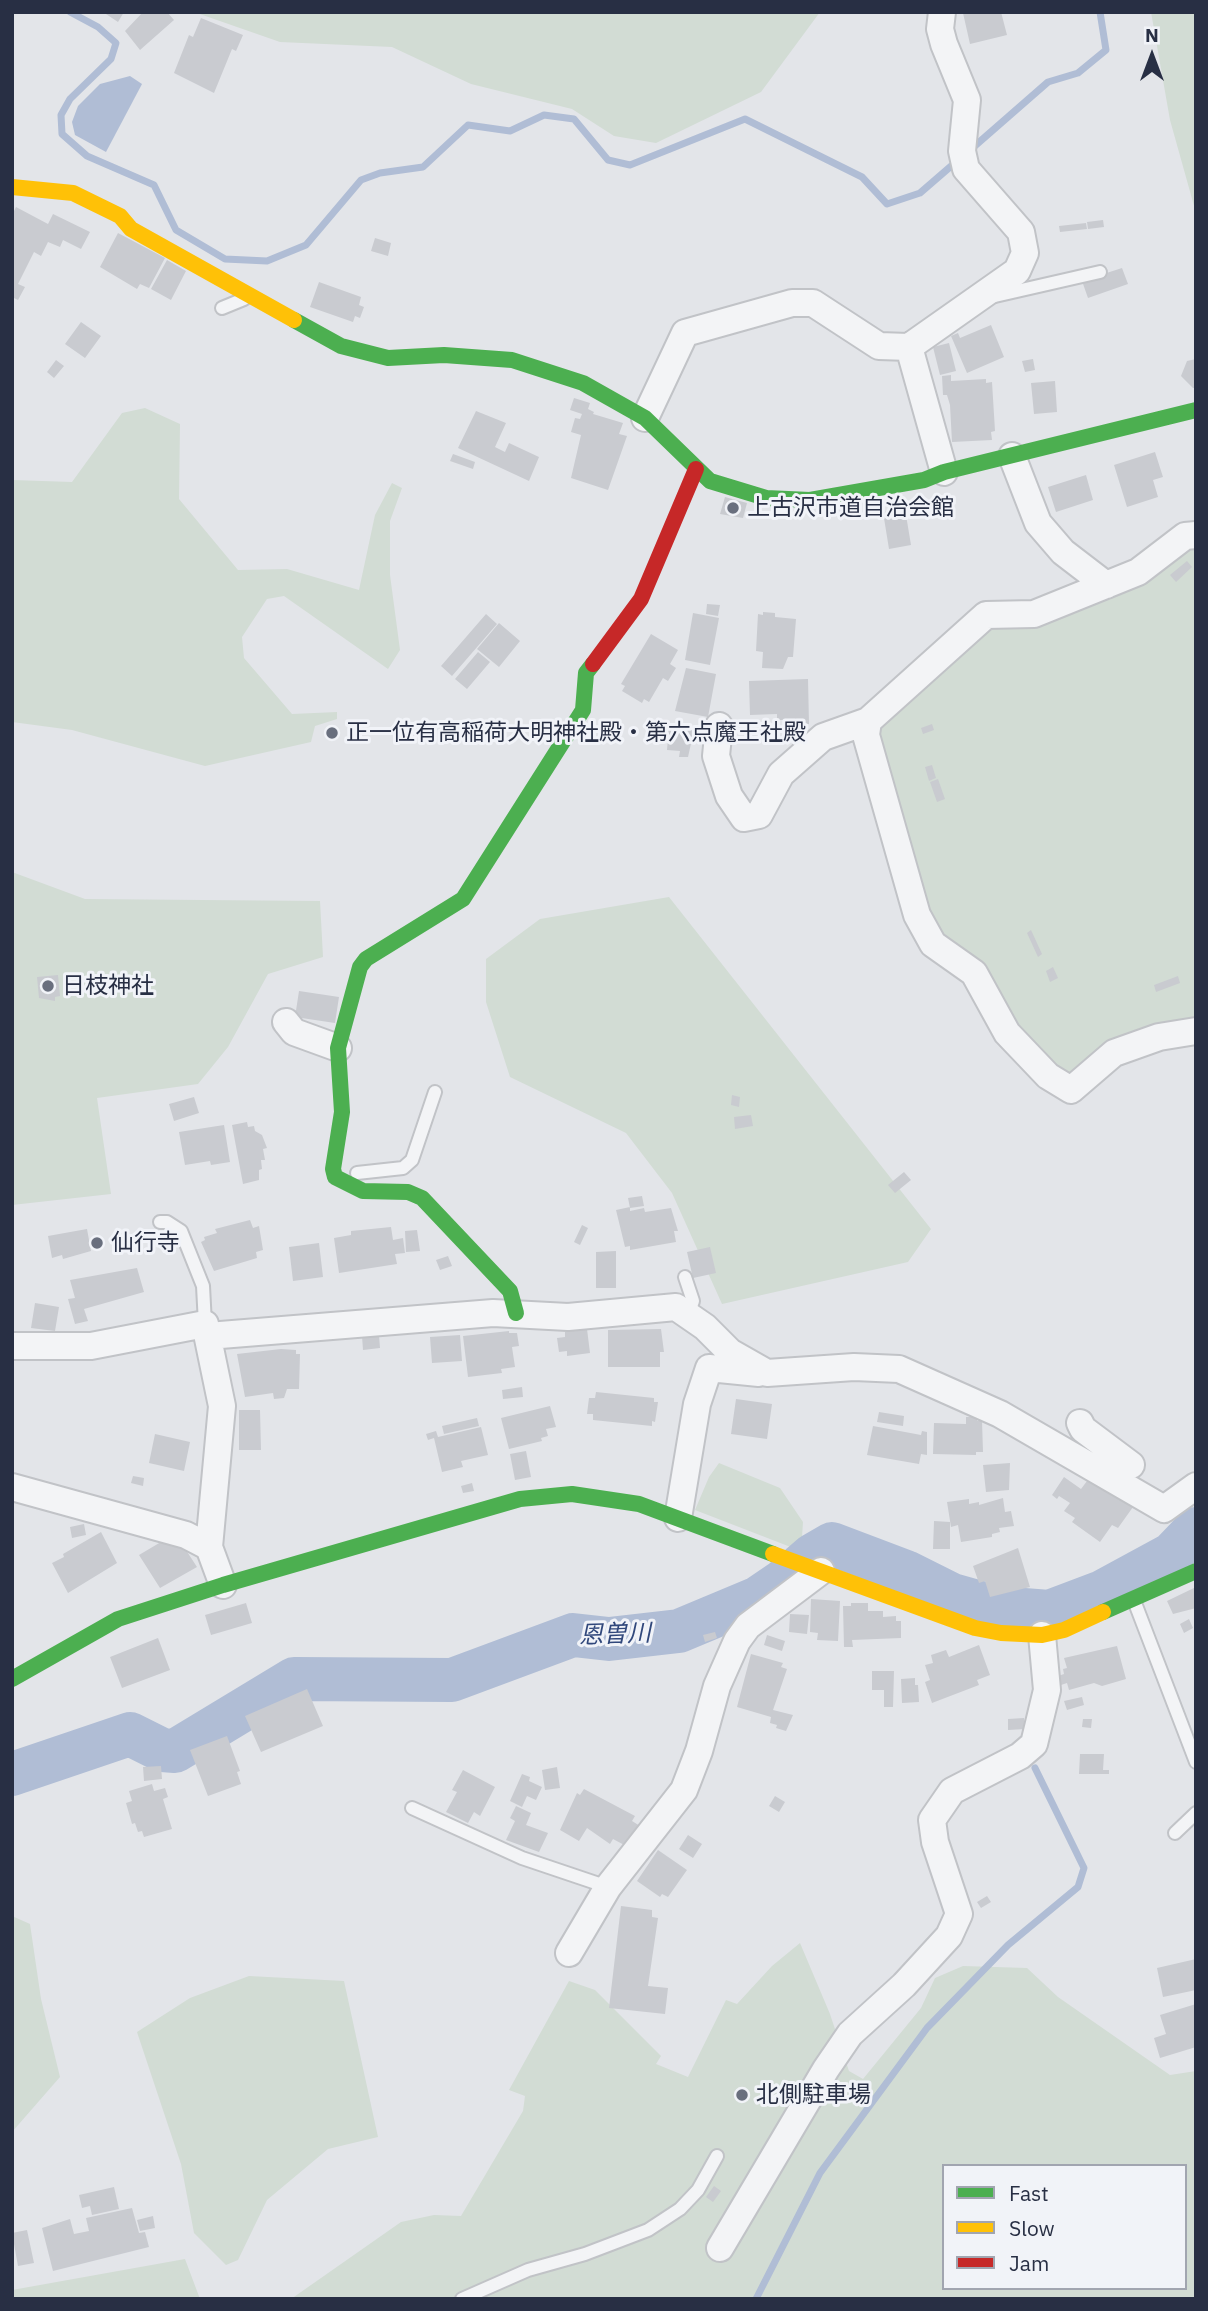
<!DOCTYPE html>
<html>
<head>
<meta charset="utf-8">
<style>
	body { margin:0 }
	#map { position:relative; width:1208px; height:2311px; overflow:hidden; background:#e3e5e9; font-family:"IBM Plex Sans",sans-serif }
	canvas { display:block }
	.frame { position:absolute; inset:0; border:14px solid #282f44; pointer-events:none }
	.legend { position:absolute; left:942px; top:2164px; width:245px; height:126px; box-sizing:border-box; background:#f1f3f8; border:2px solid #a1a5b0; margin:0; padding:9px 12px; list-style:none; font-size:21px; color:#282f44 }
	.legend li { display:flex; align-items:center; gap:14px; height:35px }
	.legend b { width:35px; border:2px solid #a1a5b0 }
	.north { position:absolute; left:1117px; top:21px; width:70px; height:70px; -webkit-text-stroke:5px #f1f3f8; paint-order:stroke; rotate:0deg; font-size:19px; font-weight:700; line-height:28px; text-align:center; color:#282f44 }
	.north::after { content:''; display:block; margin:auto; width:24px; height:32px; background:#282f44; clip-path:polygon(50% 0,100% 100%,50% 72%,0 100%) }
</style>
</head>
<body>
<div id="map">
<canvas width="1208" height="2311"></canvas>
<div class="frame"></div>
<ul class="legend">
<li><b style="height:9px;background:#4caf50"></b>Fast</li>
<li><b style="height:9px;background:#ffc107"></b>Slow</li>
<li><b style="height:9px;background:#c62828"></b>Jam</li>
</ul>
<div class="north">N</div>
</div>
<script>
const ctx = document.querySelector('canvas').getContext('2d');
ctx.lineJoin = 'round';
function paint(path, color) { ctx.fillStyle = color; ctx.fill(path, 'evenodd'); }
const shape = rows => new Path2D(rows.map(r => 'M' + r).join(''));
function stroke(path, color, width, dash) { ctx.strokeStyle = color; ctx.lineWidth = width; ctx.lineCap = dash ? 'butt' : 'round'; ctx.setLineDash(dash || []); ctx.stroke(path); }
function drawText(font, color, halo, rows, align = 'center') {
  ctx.font = font + ' "IBM Plex Sans","Noto Sans JP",sans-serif'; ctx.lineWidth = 6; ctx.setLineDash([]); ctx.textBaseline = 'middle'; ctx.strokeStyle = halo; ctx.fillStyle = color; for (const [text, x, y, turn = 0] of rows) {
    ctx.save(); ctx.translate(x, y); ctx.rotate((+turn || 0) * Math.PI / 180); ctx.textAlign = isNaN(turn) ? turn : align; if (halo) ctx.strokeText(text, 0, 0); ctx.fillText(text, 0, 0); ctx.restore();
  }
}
const green = shape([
	[194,12,820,12,761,92,656,143,614,136,572,109,471,84,392,47,280,42],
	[1151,12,1196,12,1196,213,1170,120],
	[145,408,180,424,179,499,238,570,287,569,359,590,375,515,392,483,402,488,390,521,390,575,400,650,388,669,284,596,267,599,242,637,244,658,292,714,337,712,337,719,315,726,311,742,205,766,72,730,12,722,12,480,72,482,122,413],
	[1184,545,1196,546,1196,1023,1064,1079,938,938,914,881,878,732,879,720,994,625],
	[12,872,85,899,320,901,323,957,268,974,228,1047,198,1084,97,1098,111,1194,12,1205],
	[669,897,931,1229,908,1262,722,1304,672,1193,626,1133,510,1077,486,1002,486,959,540,919],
	[719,1463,780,1488,803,1522,801,1551,695,1510,709,1477],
	[12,1916,30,1924,41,1999,60,2077,12,2132],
	[800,1943,830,2014,849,2071,863,2079,921,2008,935,1978,963,1966,1027,1968,1058,1997,1170,2075,1196,2071,1196,2299,291,2299,401,2222,434,2215,461,2216,523,2111,525,2096,509,2090,569,1981,595,1990,661,2056,656,2064,688,2077,726,2000,737,2004,772,1966],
	[944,2166,1185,2166,1185,2288,944,2288],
	[249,1976,344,1981,378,2137,328,2149,267,2200,238,2260,226,2265,194,2233,181,2164,137,2032,190,1998],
	[185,2259,200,2299,12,2299,12,2290]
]);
const water = shape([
	[130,76,142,84,106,152,75,135,72,122,78,106,100,84]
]);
const stream = shape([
	[70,12,98,27,116,43,111,59,70,99,61,115,62,134,87,156,154,185,176,230,225,259,267,261,306,245,361,180,380,173,423,167,468,125,510,131,544,115,574,119,608,160,630,165,745,119,862,177,887,204,920,193,957,161],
	[969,151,1048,82,1078,73,1106,50,1100,12],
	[756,2299,820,2173,927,2028,1008,1945,1078,1887,1084,1868,1035,1768]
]);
const river = shape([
	[12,1774,130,1734,162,1750,175,1751,294,1679,452,1680,573,1635,609,1639,679,1631,758,1598,783,1581,813,1555,832,1544,906,1572,952,1595,998,1608,1049,1612,1102,1592,1172,1554,1196,1529]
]);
const building = shape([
	[103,12,124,12,118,22],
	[143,12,167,12,174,20,140,50,125,31],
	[1001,12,1007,35,970,44,963,13],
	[201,18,243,35,236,51,232,49,214,93,174,73,189,35,193,37],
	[16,207,48,224,53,214,90,232,81,249,63,240,60,247,48,242,41,256,34,252,18,284,25,287,18,300,12,297,12,215],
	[1103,220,1104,227,1088,229,1087,222],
	[1086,223,1087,229,1060,232,1059,226],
	[118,233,165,258,149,288,140,284,137,289,100,267],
	[375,238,391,243,388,256,371,251],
	[167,260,186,271,171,300,151,289],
	[1122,268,1128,284,1088,298,1082,281],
	[319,282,361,297,359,305,364,307,360,318,355,316,353,322,310,307],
	[81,322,101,336,85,358,65,344],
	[991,325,1004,357,967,373,951,336,958,333,960,338],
	[949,343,956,371,940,375,933,347],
	[1033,359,1035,370,1025,372,1022,361],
	[1196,359,1196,388,1193,388,1181,376,1187,361],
	[56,360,64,366,54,378,47,372],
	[951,375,951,381,986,379,986,383,992,382,995,431,991,432,992,440,952,442,950,405,947,395,943,395,942,376],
	[1055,381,1057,412,1034,414,1031,383],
	[574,398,590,403,588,409,594,412,593,414,623,423,619,434,627,436,608,490,571,478,581,435,571,432,575,418,580,419,582,414,570,410],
	[476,411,506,423,495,447,505,452,509,443,539,457,529,481,458,448],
	[1155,452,1163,477,1153,480,1158,497,1127,507,1114,465],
	[453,454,475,462,473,469,450,461],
	[1086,475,1093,500,1056,512,1048,487],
	[725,497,747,503,743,518,720,514],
	[905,509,911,545,889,549,883,512],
	[1187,561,1192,567,1176,582,1170,575],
	[707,604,720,605,718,616,706,614],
	[763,612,775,613,775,617,796,619,793,657,788,657,783,669,762,668,763,652,756,651,758,614,763,615],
	[693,613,719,618,710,665,685,660],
	[486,614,497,624,452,676,441,666],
	[499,623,520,641,499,667,477,649],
	[651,634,678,650,670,664,676,668,668,681,663,678,649,702,644,699,642,703,622,691,625,686,621,684],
	[478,652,490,662,467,689,455,679],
	[686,668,716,674,708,717,675,711],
	[808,679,809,724,788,724,788,720,777,720,777,714,750,715,749,681],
	[932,724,934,730,923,734,921,728],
	[669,727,694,730,688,757,679,757,680,751,667,750],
	[932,765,936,778,929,781,925,767],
	[938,779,945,799,937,802,930,782],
	[1031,930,1042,954,1038,957,1027,933],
	[1053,967,1058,978,1050,982,1046,971],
	[58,975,60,996,55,997,55,1001,39,998,37,977],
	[1178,976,1180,983,1156,992,1154,985],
	[299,991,339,997,335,1023,295,1017],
	[732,1095,740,1097,739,1107,731,1105],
	[194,1097,199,1113,174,1121,169,1104],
	[751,1115,753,1126,735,1129,734,1117],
	[247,1122,248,1127,254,1126,255,1131,262,1135,267,1148,263,1149,265,1160,261,1160,262,1169,259,1170,259,1180,243,1184,232,1125],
	[224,1125,230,1162,211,1165,210,1161,185,1165,179,1132],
	[904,1172,911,1180,895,1193,888,1185],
	[642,1196,644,1206,630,1208,628,1198],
	[630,1207,630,1211,644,1208,645,1212,671,1208,678,1231,674,1231,676,1242,630,1250,630,1246,625,1247,616,1210],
	[250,1220,253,1228,259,1226,263,1250,256,1252,257,1258,214,1271,201,1242,205,1240,204,1237,217,1233,215,1229],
	[582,1225,588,1228,580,1245,574,1242],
	[391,1227,393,1240,403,1238,405,1253,395,1254,397,1264,339,1273,334,1238,351,1235,351,1231],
	[87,1229,91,1251,63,1259,62,1255,52,1258,48,1236],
	[417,1230,420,1251,406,1252,405,1231],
	[319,1243,323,1277,293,1281,289,1247],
	[710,1247,716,1273,693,1278,687,1252],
	[616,1251,616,1288,596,1288,596,1252],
	[448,1256,452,1266,440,1270,436,1260],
	[137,1268,144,1292,84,1309,88,1321,75,1324,68,1299,75,1298,70,1280],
	[35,1303,59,1307,55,1331,31,1328],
	[587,1329,590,1353,567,1356,567,1351,559,1352,557,1338,565,1337,565,1332],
	[661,1329,664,1352,660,1352,660,1367,608,1367,608,1330],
	[509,1331,509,1333,517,1333,519,1346,512,1347,515,1367,501,1369,502,1373,468,1377,463,1336],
	[379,1335,380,1348,363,1350,362,1336],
	[460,1335,462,1361,432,1363,430,1337],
	[281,1349,296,1350,296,1354,300,1354,299,1389,287,1389,284,1398,274,1399,273,1393,245,1397,237,1354],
	[522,1387,523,1397,503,1399,502,1390],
	[596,1392,654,1398,654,1402,658,1402,655,1422,652,1421,652,1426,593,1420,593,1414,587,1414,589,1398,595,1398],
	[736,1399,772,1404,767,1439,731,1434],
	[550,1406,556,1427,546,1429,548,1436,541,1438,542,1441,509,1449,501,1418],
	[239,1410,260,1410,261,1450,239,1450],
	[879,1412,904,1416,903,1426,877,1422],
	[966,1417,978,1417,977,1421,982,1421,983,1452,976,1452,976,1455,933,1454,934,1423,966,1424],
	[477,1418,479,1426,444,1434,442,1426],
	[873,1426,921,1435,922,1431,927,1432,927,1455,921,1454,919,1464,867,1455],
	[481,1427,488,1455,461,1461,463,1467,442,1472,434,1438,428,1440,426,1434,436,1431,438,1437],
	[155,1434,190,1442,184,1471,149,1463],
	[526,1451,531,1477,515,1480,510,1454],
	[1010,1463,1009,1490,986,1492,983,1465],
	[133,1476,144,1478,143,1486,131,1483],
	[1064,1477,1081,1489,1090,1477,1133,1507,1118,1528,1112,1525,1100,1542,1072,1522,1075,1518,1064,1511,1070,1503,1059,1496,1057,1499,1052,1495],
	[472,1483,474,1491,463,1493,461,1486],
	[1003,1498,1005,1512,1011,1511,1014,1526,999,1528,1000,1532,992,1534,992,1537,961,1542,958,1525,951,1527,947,1502,969,1499,969,1504,979,1502,979,1505],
	[934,1521,950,1522,950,1549,933,1549],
	[84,1524,86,1535,72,1538,70,1527],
	[101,1532,117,1563,68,1593,52,1563,64,1557,63,1554],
	[166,1539,184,1547,197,1567,160,1588,139,1555],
	[1018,1548,1030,1587,990,1597,985,1581,979,1583,973,1566],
	[1196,1587,1196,1608,1173,1614,1167,1601],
	[811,1599,840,1601,838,1641,817,1640,818,1633,810,1632],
	[246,1603,252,1623,211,1635,205,1615],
	[851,1603,868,1603,868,1611,883,1611,883,1617,896,1616,896,1621,901,1621,901,1638,852,1640,853,1647,844,1647,843,1606,851,1606],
	[790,1614,809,1615,807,1634,789,1632],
	[1189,1619,1193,1628,1184,1633,1180,1624],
	[715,1632,717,1638,705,1642,703,1635],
	[767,1635,785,1641,782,1651,764,1645],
	[158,1638,170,1670,122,1688,110,1657],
	[979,1645,990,1675,977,1680,979,1685,932,1703,925,1682,930,1680,925,1665,933,1663,931,1655,946,1650,949,1657],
	[1117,1646,1126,1679,1102,1686,1094,1683,1069,1690,1067,1683,1061,1685,1058,1676,1064,1674,1063,1669,1067,1668,1064,1658],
	[751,1654,783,1663,781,1667,787,1669,773,1710,793,1715,786,1731,776,1728,777,1725,770,1723,771,1717,737,1707],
	[872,1671,894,1671,893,1707,884,1707,884,1690,872,1690],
	[915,1678,915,1685,918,1685,919,1702,902,1703,901,1679],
	[307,1689,323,1726,261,1752,245,1716],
	[1082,1697,1084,1705,1067,1710,1064,1701],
	[1024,1718,1025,1729,1008,1730,1008,1719],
	[1083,1719,1092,1719,1091,1728,1082,1727],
	[227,1736,240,1771,237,1772,241,1784,208,1796,190,1750],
	[1080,1754,1104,1754,1103,1770,1109,1770,1109,1774,1079,1774],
	[161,1766,162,1779,144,1781,143,1767],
	[557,1767,560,1788,545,1790,542,1770],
	[463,1770,495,1787,480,1816,474,1812,468,1823,446,1812,457,1792,452,1790],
	[522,1774,530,1777,529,1781,542,1787,536,1800,527,1796,522,1807,510,1801],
	[152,1784,154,1791,165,1788,168,1797,163,1799,172,1829,144,1837,142,1831,138,1832,135,1823,132,1824,126,1803,132,1801,129,1791],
	[584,1789,635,1816,632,1821,640,1826,628,1847,613,1839,610,1844,587,1828,579,1841,560,1830,577,1793,580,1795],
	[775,1796,785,1802,779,1812,769,1806],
	[516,1806,531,1813,526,1825,548,1833,539,1852,506,1840,515,1821,510,1818],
	[688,1835,702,1844,693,1858,679,1849],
	[658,1850,687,1870,668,1897,662,1894,660,1897,637,1881],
	[987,1896,991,1902,981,1908,977,1902],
	[621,1906,652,1910,652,1917,658,1918,648,1986,668,1988,665,2014,609,2008],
	[1196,1959,1196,1990,1163,1997,1157,1968],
	[1196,2004,1196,2047,1160,2058,1154,2038,1166,2034,1160,2015],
	[714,2186,721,2191,713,2202,706,2197],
	[114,2187,119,2209,92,2215,90,2206,82,2208,79,2195],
	[132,2208,139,2233,145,2232,149,2247,53,2271,42,2228,70,2219,74,2234,89,2231,86,2218],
	[153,2216,155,2228,140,2231,137,2220],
	[27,2230,34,2263,18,2266,12,2233]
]);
const lane = shape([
	[995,296,1100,272],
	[222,308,244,299],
	[357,1173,403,1168,412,1160,435,1092],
	[160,1222,167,1222,181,1231,203,1286,205,1324],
	[685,1277,693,1301,688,1315],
	[1135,1603,1196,1762],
	[412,1808,522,1858,608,1887],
	[1175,1833,1196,1813],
	[462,2299,528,2270,585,2254,648,2230,680,2209,698,2190,717,2156]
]);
const street = shape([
	[909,347,944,472],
	[645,418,685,333,792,303,813,303,879,346,909,347,1017,271,1025,253,1021,232,966,169,962,151,967,100,944,44,940,29,942,12],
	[1012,456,1038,523,1063,552,1106,585],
	[1196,535,1185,536,1138,572,1034,614,986,615,868,721,866,735,917,915,933,944,974,973,1007,1033,1048,1076,1071,1090,1114,1053,1159,1037,1196,1031],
	[719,726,716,756,729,796,744,818,759,815,781,774,823,737,868,721],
	[286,1022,294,1032,338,1048],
	[208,1336,493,1313,568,1317,676,1307,705,1327,730,1352,767,1373,854,1367,899,1369,1000,1414,1164,1509,1196,1486],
	[12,1346,91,1346,205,1324,222,1406,209,1547,223,1585],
	[1080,1423,1083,1429,1131,1465],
	[12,1487,186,1535,209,1547],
	[678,1518,697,1404,709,1368,759,1373],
	[569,1953,608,1887,684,1790,699,1751,717,1686,737,1641,748,1626,821,1571],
	[720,2248,826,2069,850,2034,904,1985,949,1936,959,1914,935,1842,932,1820,952,1791,1020,1756,1034,1744,1047,1690,1042,1635]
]);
const fast = shape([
	[294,320,341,346,388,358,444,355,512,360,583,383,645,418,710,481,766,498,810,500,924,480,944,472,1196,410],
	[516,1313,510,1291,422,1198,408,1192,363,1191,335,1177,333,1169,342,1112,338,1048,360,967,366,959,463,899,583,710,586,673,593,664],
	[1103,1612,1196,1571],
	[12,1679,118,1619,223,1585,520,1499,572,1494,639,1504,773,1554]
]);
const slow = shape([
	[12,187,73,193,120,216,131,229,294,320],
	[773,1554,975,1628,1001,1633,1042,1635,1064,1630,1103,1612]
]);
const jam = shape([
	[593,664,641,599,696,469]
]);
const markers = [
	[733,508,7,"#696f7e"],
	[332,733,7,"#696f7e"],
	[48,986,7,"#696f7e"],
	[97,1243,7,"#696f7e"],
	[742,2095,7,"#696f7e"]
];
const poiNames = [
	["上古沢市道自治会館",747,508],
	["正一位有高稲荷大明神社殿・第六点魔王社殿",346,733],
	["日枝神社",62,986],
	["仙行寺",111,1243],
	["北側駐車場",756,2095]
];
const waterNames = [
	["恩曽川",615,1635,-2]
];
paint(green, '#d2dcd4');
paint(water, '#b0bdd5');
stroke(stream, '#b0bdd5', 7);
stroke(river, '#b0bdd5', 44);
paint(building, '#c9cbd0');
stroke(lane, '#c1c3c7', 16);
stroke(street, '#c1c3c7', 30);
stroke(lane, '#f3f4f6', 12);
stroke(street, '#f3f4f6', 26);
stroke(fast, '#4caf50', 16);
stroke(slow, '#ffc107', 16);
stroke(jam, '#c62828', 16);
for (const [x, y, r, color] of markers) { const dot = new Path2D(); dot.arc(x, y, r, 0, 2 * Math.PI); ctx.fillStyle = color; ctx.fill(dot); stroke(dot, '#f1f3f8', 2.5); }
drawText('23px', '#282f44', '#f1f3f8', poiNames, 'left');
drawText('italic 24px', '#30477b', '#f1f3f8', waterNames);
</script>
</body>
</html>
